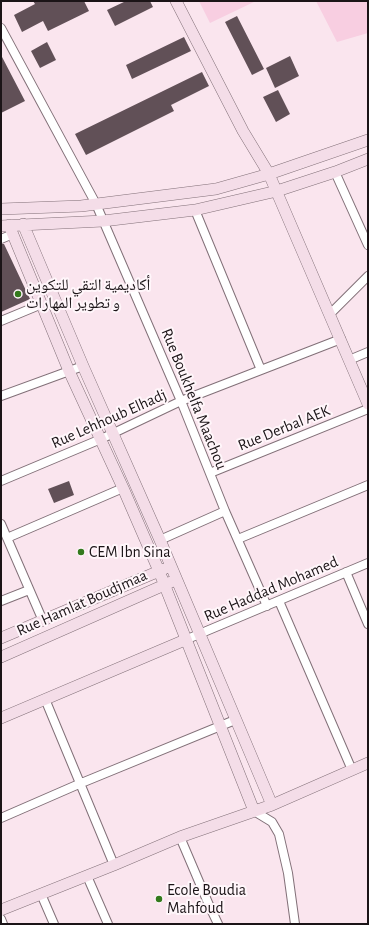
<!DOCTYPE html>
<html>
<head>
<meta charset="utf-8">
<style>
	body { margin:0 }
	#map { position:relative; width:369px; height:925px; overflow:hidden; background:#fae5ee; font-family:"Alegreya Sans",sans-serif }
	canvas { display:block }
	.frame { position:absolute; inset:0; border:2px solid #1b1417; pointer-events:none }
</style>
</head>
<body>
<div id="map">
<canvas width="369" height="925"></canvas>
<div class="frame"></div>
</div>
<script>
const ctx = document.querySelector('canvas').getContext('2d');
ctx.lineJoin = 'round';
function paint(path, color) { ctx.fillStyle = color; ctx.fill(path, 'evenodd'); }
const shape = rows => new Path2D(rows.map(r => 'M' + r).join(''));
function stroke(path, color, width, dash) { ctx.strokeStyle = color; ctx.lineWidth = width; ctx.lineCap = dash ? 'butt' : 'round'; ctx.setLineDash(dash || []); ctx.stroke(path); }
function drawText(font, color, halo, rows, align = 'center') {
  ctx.font = font + ' "Alegreya Sans","Noto Naskh Arabic",sans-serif'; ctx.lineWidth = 4; ctx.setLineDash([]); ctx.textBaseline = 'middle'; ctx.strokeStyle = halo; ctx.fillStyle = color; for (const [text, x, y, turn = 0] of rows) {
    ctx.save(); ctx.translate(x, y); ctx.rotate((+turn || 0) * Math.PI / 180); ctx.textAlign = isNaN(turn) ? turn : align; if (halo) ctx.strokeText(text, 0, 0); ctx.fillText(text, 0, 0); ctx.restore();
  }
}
const green = shape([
	[199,1,256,1,210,23],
	[316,1,368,1,368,33,337,42]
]);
const building = shape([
	[33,1,84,1,89,11,48,31,43,21,22,32,14,15,35,4],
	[126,1,150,1,153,7,115,26,107,10],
	[237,16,264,69,252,75,225,22],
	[184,37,191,51,132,79,126,65],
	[47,42,56,60,40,68,31,51],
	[1,55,25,101,1,113],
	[290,56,299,76,275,88,266,68],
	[202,72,209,86,171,105,174,111,86,155,75,134],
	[278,90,290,114,276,122,263,97],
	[1,244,4,244,30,299,1,312],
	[69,481,74,495,54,503,48,489]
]);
const street = shape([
	[1,28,96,204,181,401,225,511,267,606],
	[335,172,368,245],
	[195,210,261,370],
	[1,239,13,234],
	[330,314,368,276],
	[1,321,42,304],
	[349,360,368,352],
	[1,396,83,366],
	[210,473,368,409],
	[1,481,101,439,181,401,341,339],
	[1,524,43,621],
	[7,538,123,488],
	[238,539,368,485],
	[160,540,225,511],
	[346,572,368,624],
	[1,601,29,590],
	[279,601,352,770],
	[185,640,368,563],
	[45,699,114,865],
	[254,811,272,822,279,834,288,873,295,924],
	[1,818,79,784,235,720],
	[180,837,209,905,218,924],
	[87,876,108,924],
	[41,894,54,924],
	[1,919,3,924]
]);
const secondary = shape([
	[176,1,243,131,269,174,368,404],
	[1,209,81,206,216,189,269,174,368,140],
	[23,224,83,366,160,540,272,805],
	[9,225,69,371,123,488,159,571,254,811],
	[1,226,103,221,195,210,277,191,335,172,368,159],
	[1,638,164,569],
	[1,657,171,582],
	[1,718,185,640],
	[1,910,114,865,180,837,272,805,368,763]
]);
const markers = [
	[18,294,4,"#33791c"],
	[81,552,4,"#33791c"],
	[159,899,4,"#33791c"]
];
const poiNames = [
	["أكاديمية التقي للتكوين",26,285],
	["و تطوير المهارات",26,303],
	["CEM Ibn Sina",89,552],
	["Ecole Boudia",167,890],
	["Mahfoud",167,908]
];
const streetNames = [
	["Rue Boukhelfa Maachou",194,399,68],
	["Rue Lehhoub Elhadj",109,419,-24],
	["Rue Derbal AEK",284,428,-22],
	["Rue Haddad Mohamed",271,589,-23],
	["Rue Hamlat Boudjmaa",82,603,-24]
];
paint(green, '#f8cee1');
paint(building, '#615057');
stroke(street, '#827078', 10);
stroke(secondary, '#827078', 12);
stroke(street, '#fff', 8);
stroke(secondary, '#f4dde8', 11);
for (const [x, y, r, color] of markers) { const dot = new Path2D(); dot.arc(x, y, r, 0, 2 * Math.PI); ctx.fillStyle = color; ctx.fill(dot); stroke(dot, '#fff6fa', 1.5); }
drawText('16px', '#1b1417', '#fff6fa', poiNames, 'left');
drawText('16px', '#1b1417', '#fff6fa', streetNames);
</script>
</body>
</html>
